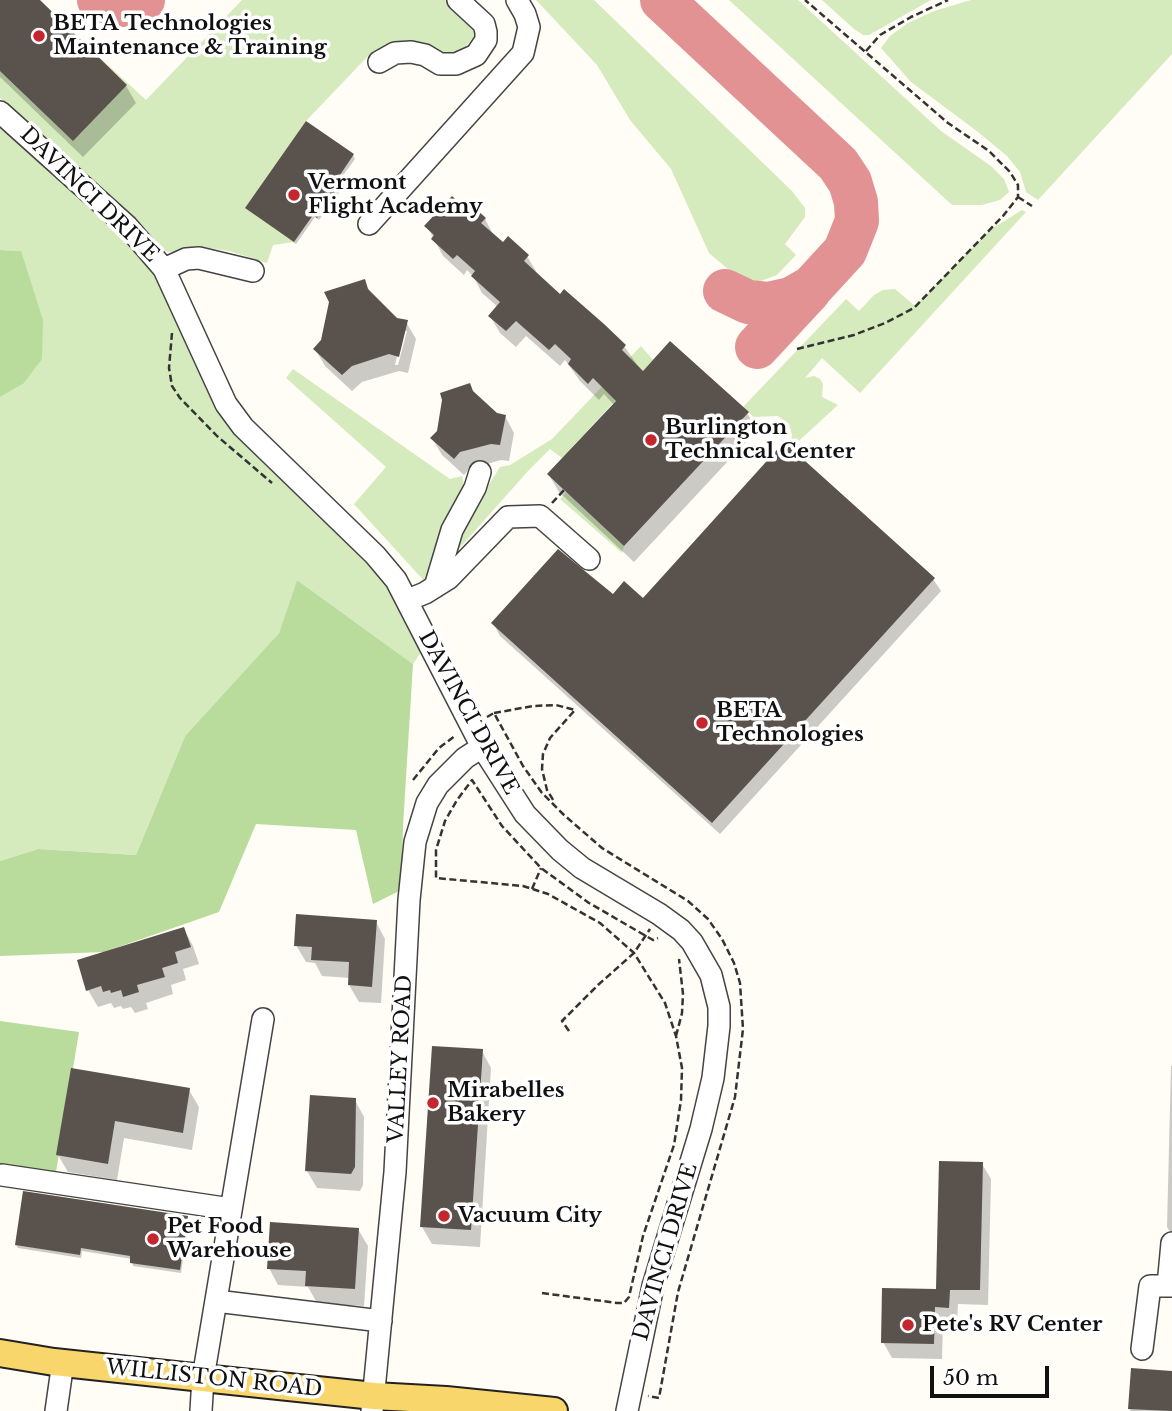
<!DOCTYPE html>
<html>
<head>
<meta charset="utf-8">
<style>
	body { margin:0 }
	#map { position:relative; width:1172px; height:1411px; overflow:hidden; background:#fffdf5; font-family:"Libre Baskerville",serif }
	canvas { display:block }
	.scale { position:absolute; left:930px; top:1366px; width:119px; height:32px; box-sizing:border-box; border:4px solid #111; border-top:0; padding-left:9px; font-size:21px; line-height:24px; white-space:nowrap; color:#111; -webkit-text-stroke:5px #fff; paint-order:stroke }
</style>
</head>
<body>
<div id="map">
<canvas width="1172" height="1411"></canvas>
<div class="scale">50 m</div>
</div>
<script>
const ctx = document.querySelector('canvas').getContext('2d');
ctx.lineJoin = 'round';
function paint(path, color) { ctx.fillStyle = color; ctx.fill(path, 'evenodd'); }
const shape = rows => new Path2D(rows.map(r => 'M' + r).join(''));
function stroke(path, color, width, dash) { ctx.strokeStyle = color; ctx.lineWidth = width; ctx.lineCap = dash ? 'butt' : 'round'; ctx.setLineDash(dash || []); ctx.stroke(path); }
function drawText(font, color, halo, rows, align = 'center') {
  ctx.font = font + ' "Libre Baskerville",serif'; ctx.lineWidth = 7; ctx.setLineDash([]); ctx.textBaseline = 'middle'; ctx.strokeStyle = halo; ctx.fillStyle = color; for (const [text, x, y, turn = 0] of rows) {
    ctx.save(); ctx.translate(x, y); ctx.rotate((+turn || 0) * Math.PI / 180); ctx.textAlign = isNaN(turn) ? turn : align; if (halo) ctx.strokeText(text, 0, 0); ctx.fillText(text, 0, 0); ctx.restore();
  }
}
const green = shape([
	[0,0,37,0,146,100,242,0,446,0,478,31,459,55,443,55,395,47,370,54,306,121,246,208,294,242,273,245,267,263,229,251,196,246,173,253,165,251,134,218,50,140,0,98],
	[536,0,594,0,792,191,805,208,805,217,785,244,796,255,777,275,758,282,744,283,709,253,671,169,630,120,597,65],
	[729,0,798,0,941,131,991,166,1004,179,1009,192,1000,200,982,205,952,205],
	[822,0,931,0,869,35,863,35,854,29],
	[971,0,1172,0,1172,54,1038,200,1026,192,1020,172,1007,156,978,132,911,82,881,48,890,36,908,23,934,11],
	[0,129,19,142,124,238,145,261,168,298,207,389,234,432,261,461,368,560,390,588,422,651,413,664,297,580,279,633,185,736,136,855,38,849,0,861,0,397,23,384,21,251,0,250],
	[1022,210,1026,212,860,393,822,358,805,378,814,376,820,379,823,384,822,397,838,405,790,449,792,435,789,424,778,416,754,417,743,407,846,299,859,311,874,295,883,290,895,289,915,306,990,230],
	[641,346,653,360,562,458,550,449,528,471,449,560,459,532,500,467,510,465,552,439],
	[293,369,450,479,462,476,465,490,445,527,434,553,426,583,354,504,386,467,286,378],
	[566,492,624,546,622,553,560,499]
]);
const forest = shape([
	[0,250,21,251,43,320,42,359,23,384,0,397],
	[297,580,413,664,403,826,401,890,373,904,356,830,256,824,219,912,104,952,0,956,0,861,38,849,136,855,185,736,279,633],
	[0,1021,79,1032,56,1172,0,1170]
]);
const shadow = shape([
	[4,0,37,0,126,86,136,103,83,157,0,77,0,4],
	[353,155,355,159,339,181,344,186,319,220,315,217,296,244,247,208],
	[463,209,485,219,494,236,503,244,527,256,537,273,560,296,624,346,643,373,747,413,757,430,634,562,559,492,549,475,614,405,604,394,599,400,580,381,565,360,560,366,526,336,516,347,500,333,490,316,498,307,482,293,473,276,467,270,464,275,443,256,427,226],
	[364,281,373,297,396,319,406,322,416,339,408,373,399,371,362,382,352,391,325,366,315,349],
	[403,331,407,331,398,365,395,365],
	[476,396,496,415,505,416,514,433,509,461,501,460,469,469,464,475,442,455,432,438,438,432,444,400],
	[933,579,941,591,720,834,500,636,493,623,613,596,643,601],
	[376,922,385,939,381,1003,359,1002,349,985,350,978,322,976,315,963,306,962,296,945],
	[184,929,193,946,199,964,183,969,186,980,171,985,173,994,146,1003,148,1009,135,1013,131,1007,123,1009,121,1006,114,1008,111,1003,98,1007,88,990],
	[482,1051,491,1068,480,1247,432,1244,422,1227],
	[1171,1066,1172,1066,1172,1235,1167,1227],
	[73,1070,189,1090,199,1107,192,1150,124,1138,117,1180,68,1172,58,1155],
	[355,1100,364,1117,363,1185,360,1191,317,1188,307,1171],
	[982,1164,991,1179,988,1305,958,1304,957,1322,943,1322,942,1359,892,1358,883,1342,938,1291],
	[187,1217,189,1221,181,1273,133,1266,132,1259,82,1251,81,1258,18,1248,16,1245],
	[358,1229,368,1246,364,1306,317,1303,308,1287,278,1285,269,1268],
	[1172,1373,1172,1411,1131,1411,1129,1409]
]);
const taxiway = shape([
	[99,0,122,5,143,0],
	[662,0,838,164,850,182,856,202,857,221,845,251,812,287,791,299,768,304,748,302,725,291],
	[757,347,809,291]
]);
const building = shape([
	[0,0,40,0,127,85,73,141,0,71],
	[306,121,354,154,338,178,343,181,317,218,313,215,294,242,245,208],
	[452,196,463,206,467,201,486,218,481,223,503,242,508,236,529,255,524,261,560,294,564,289,604,324,626,345,622,350,643,371,670,341,749,412,624,546,547,474,616,401,593,378,588,384,568,364,571,359,555,344,549,350,516,321,506,331,488,316,500,302,471,276,475,271,457,255,453,259,431,239,434,235,424,226],
	[365,279,368,289,397,318,408,320,399,357,389,354,352,366,342,375,313,349,321,340,329,302,324,292],
	[470,383,473,391,497,413,506,415,500,445,491,444,460,452,454,459,430,438,437,431,442,400,440,393],
	[784,442,935,578,712,823,491,623,558,549,613,594,624,581,643,598],
	[296,914,377,920,372,987,348,985,349,962,311,960,312,947,294,946],
	[184,927,191,947,175,952,178,963,162,968,165,977,137,985,139,992,123,997,121,990,111,993,110,990,103,992,101,986,86,991,77,960],
	[432,1046,483,1049,471,1230,420,1227],
	[71,1068,190,1088,183,1133,115,1121,108,1164,56,1155],
	[310,1095,356,1098,355,1167,351,1174,305,1171],
	[939,1161,983,1162,980,1290,950,1290,949,1308,935,1307,934,1344,881,1343,882,1288,936,1289],
	[23,1191,188,1216,180,1270,130,1263,130,1256,81,1248,80,1255,15,1245],
	[270,1222,359,1228,355,1289,305,1286,306,1271,267,1269],
	[1131,1368,1172,1371,1172,1411,1128,1409]
]);
const path = shape([
	[866,51,880,35,911,17,948,0],
	[1018,197,1032,206],
	[172,333,169,368,172,386,180,398,217,436,272,483],
	[797,349,854,335,885,323,914,308,1003,216,1018,197,1018,185,1010,172,989,151,948,123,805,0],
	[552,503,564,490],
	[494,713,533,706,556,705,575,710,550,738,543,754,542,769,547,790,555,803],
	[487,717,494,713,523,766,542,793,564,815,602,848,688,901,708,919,722,939,734,963,740,983,743,1029,735,1097,678,1292,659,1398,648,1396],
	[413,780,439,748,456,735],
	[532,889,541,868],
	[569,1031,562,1021,598,985,634,953,650,929],
	[676,1036,682,1013,683,994,679,959],
	[542,1293,617,1303,624,1303,629,1297,643,1236,674,1145,681,1100,682,1068,676,1036,665,1003,634,953,600,923,548,894,523,886,436,878,436,850,445,821,457,800,472,780,502,826,541,868,589,903,653,940,658,938]
]);
const minor = shape([
	[379,62,395,53,411,52,425,55,440,64,456,64,476,55,486,40,486,32,484,24,458,0],
	[0,112,127,226,164,269,226,404,243,427,375,555,396,580,482,747,525,814,560,850,582,868,659,914,681,930,692,942,711,975,719,1007,719,1026,713,1078,701,1129,653,1286,627,1411],
	[369,224,523,53,529,27,525,14,517,0],
	[164,269,186,259,199,258,253,271],
	[435,587,452,530,475,488,480,472],
	[408,600,425,593,449,578,508,517,540,516,589,559],
	[2,1175,231,1209],
	[1168,1286,1172,1243],
	[216,1301,381,1321],
	[1142,1349,1150,1286,1172,1286],
	[56,1411,63,1362],
	[201,1411,203,1378,263,1019],
	[372,1411,395,1172,409,900,415,842,427,803,438,785,465,758,482,747]
]);
const major = shape([
	[0,1353,54,1362,203,1378,374,1396,446,1400,554,1411]
]);
const markers = [
	[39,36,7,"#c4262e"],
	[294,195,7,"#c4262e"],
	[651,440,7,"#c4262e"],
	[702,723,7,"#c4262e"],
	[433,1103,7,"#c4262e"],
	[444,1216,7,"#c4262e"],
	[153,1239,7,"#c4262e"],
	[908,1325,7,"#c4262e"]
];
const poiNames = [
	["BETA Technologies",53,24],
	["Maintenance & Training",53,48],
	["Vermont",308,183],
	["Flight Academy",308,207],
	["Burlington",665,428],
	["Technical Center",665,452],
	["BETA",716,711],
	["Technologies",716,735],
	["Mirabelles",447,1091],
	["Bakery",447,1115],
	["Vacuum City",458,1216],
	["Pet Food",167,1227],
	["Warehouse",167,1251],
	["Pete's RV Center",922,1325]
];
const streetNames = [
	["DAVINCI DRIVE",89,195,44],
	["DAVINCI DRIVE",468,713,61],
	["VALLEY ROAD",401,1059,-87],
	["DAVINCI DRIVE",666,1252,-74],
	["WILLISTON ROAD",214,1379,6]
];
paint(green, '#d5ebbd');
paint(forest, '#b9dc9c');
paint(shadow, '#0003');
stroke(taxiway, '#e29292', 44);
paint(building, '#5a524d');
stroke(minor, '#444', 24);
stroke(major, '#222', 30);
stroke(path, '#333', 2.5, [7, 3.5]);
stroke(minor, '#fff', 21);
stroke(major, '#f9d66b', 26);
for (const [x, y, r, color] of markers) { const dot = new Path2D(); dot.arc(x, y, r, 0, 2 * Math.PI); ctx.fillStyle = color; ctx.fill(dot); stroke(dot, '#fff', 2.5); }
drawText('bold 21px', '#111', '#fff', poiNames, 'left');
drawText('21px', '#111', '#fff', streetNames);
</script>
</body>
</html>
